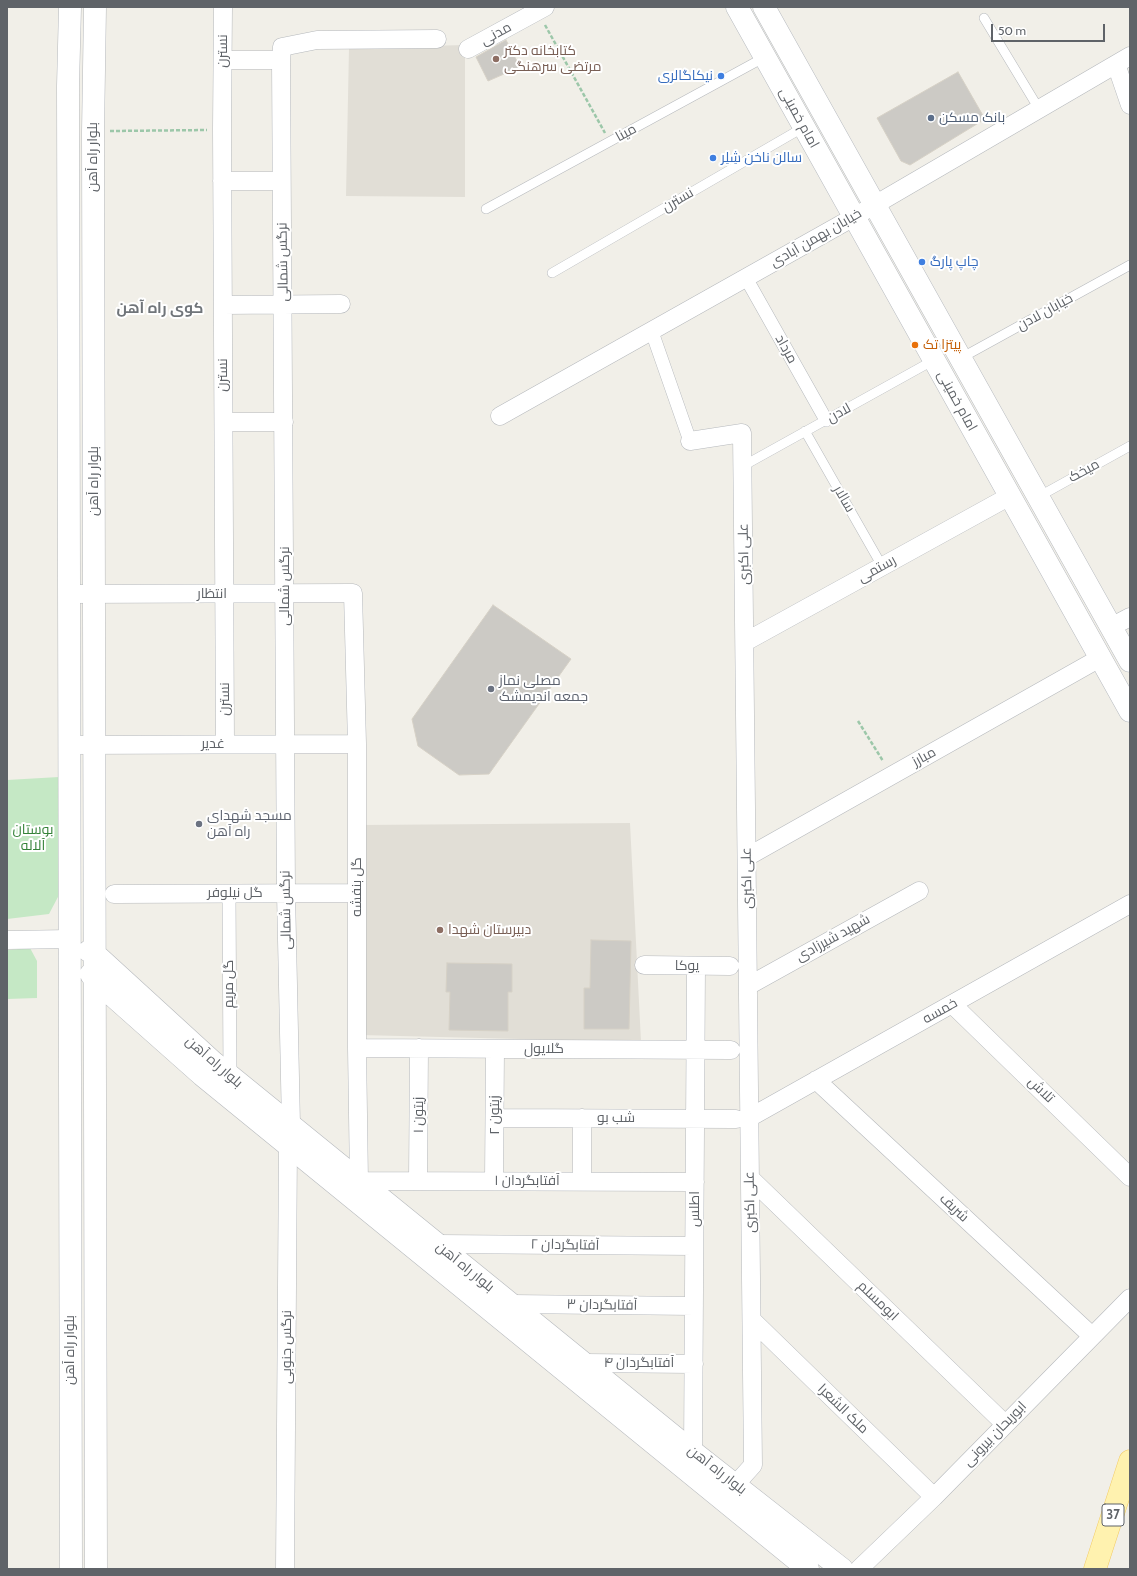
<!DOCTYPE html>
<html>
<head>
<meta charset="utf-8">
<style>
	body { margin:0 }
	#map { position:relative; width:1137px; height:1576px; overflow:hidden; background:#f1efe8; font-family:Cabin,sans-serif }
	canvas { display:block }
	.frame { position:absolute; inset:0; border:8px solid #5f6368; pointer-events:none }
	.scale { position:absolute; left:991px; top:24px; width:114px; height:18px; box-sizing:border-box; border:2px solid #5f6368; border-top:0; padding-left:5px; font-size:12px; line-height:14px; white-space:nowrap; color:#5f6368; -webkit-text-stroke:3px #fff; paint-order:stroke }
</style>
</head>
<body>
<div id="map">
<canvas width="1137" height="1576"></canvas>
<div class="frame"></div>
<div class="scale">50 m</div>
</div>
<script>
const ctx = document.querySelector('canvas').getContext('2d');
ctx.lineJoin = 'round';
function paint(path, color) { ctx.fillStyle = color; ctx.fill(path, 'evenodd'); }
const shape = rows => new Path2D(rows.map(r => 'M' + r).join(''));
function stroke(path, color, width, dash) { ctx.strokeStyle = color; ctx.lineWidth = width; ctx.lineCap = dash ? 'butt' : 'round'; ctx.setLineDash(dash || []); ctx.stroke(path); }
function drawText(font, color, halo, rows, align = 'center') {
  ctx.font = font + ' Cabin,Cairo,sans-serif'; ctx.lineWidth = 4; ctx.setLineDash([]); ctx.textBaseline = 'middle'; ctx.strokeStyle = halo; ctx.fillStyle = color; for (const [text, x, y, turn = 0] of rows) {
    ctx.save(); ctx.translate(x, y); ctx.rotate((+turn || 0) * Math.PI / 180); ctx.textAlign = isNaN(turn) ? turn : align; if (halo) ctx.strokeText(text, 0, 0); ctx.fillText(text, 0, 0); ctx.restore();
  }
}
const education = shape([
	[465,45,465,197,346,196,349,48],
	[630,823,641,1042,360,1035,361,825]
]);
const green = shape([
	[59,777,59,895,49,914,7,919,7,780],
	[30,948,37,961,37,998,7,999,7,950]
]);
const building = shape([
	[506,40,520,67,488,81,476,57,506,40],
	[958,72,985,119,910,165,901,161,877,118,958,72],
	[493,605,571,659,489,774,459,775,418,746,412,719,493,605],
	[591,940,631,941,629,1029,584,1029,584,988,590,988,591,940],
	[447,963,512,964,512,992,508,992,508,1031,449,1030,450,992,446,992,447,963]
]);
const path = shape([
	[545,25,605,133],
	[110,131,207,130],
	[858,721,883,761]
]);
const service = shape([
	[984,18,1039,109],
	[486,209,765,57],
	[552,273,804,127],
	[961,358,1130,265],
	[805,431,882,566],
	[743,466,934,360],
	[1038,497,1130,446]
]);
const pedestrian = shape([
	[746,278,826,420],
	[652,332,690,441],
	[229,893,230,1076]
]);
const minor = shape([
	[223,7,222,129,225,744],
	[468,49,545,7],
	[223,60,281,60],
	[1116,64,1130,105],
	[222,181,281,181],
	[223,305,341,304],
	[500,416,854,217,1130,56],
	[224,422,284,422],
	[690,441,742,433,753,1465,735,1485],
	[70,594,353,593,357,744,357,1048,359,1181,695,1182],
	[1111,627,1130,617],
	[745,642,1010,496],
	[70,745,357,744],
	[747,857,1100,658],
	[114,894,357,893],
	[7,940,70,939],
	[644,965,730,966],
	[748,986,919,891],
	[952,1004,1130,1177],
	[357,1048,731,1050],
	[816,1080,1092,1336],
	[495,1118,736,1119],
	[749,1118,1130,904],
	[750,1178,1005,1424],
	[418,1181,419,1048],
	[494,1181,495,1049],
	[582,1181,582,1118],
	[437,1244,694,1246],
	[511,1304,694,1306],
	[752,1320,934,1497],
	[584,1363,694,1364],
	[693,1452,696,966],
	[285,1569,288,1144,291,1125,286,893,281,60,282,47,317,40,437,39],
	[859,1569,934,1497,1130,1298]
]);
const tertiary = shape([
	[70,7,68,86,71,1569],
	[95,7,93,132,96,1569],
	[89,951,96,955,213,1062,693,1452,842,1569],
	[91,974,96,981,202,1075,808,1569]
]);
const secondary = shape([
	[737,7,1130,711],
	[764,7,1130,661]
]);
const primary = shape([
	[1095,1569,1130,1461]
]);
const markers = [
	[496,59,4,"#8d6e63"],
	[721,76,4,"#3f7fe0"],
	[931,118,4,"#5c6f8a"],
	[713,158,4,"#3f7fe0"],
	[922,262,4,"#3f7fe0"],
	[915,345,4,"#e8710a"],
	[491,689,4,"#6b7280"],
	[199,824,4,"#6b7280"],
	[440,930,4,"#8d6e63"]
];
const shields = [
	[1113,1515,22]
];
const shieldNames = [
	["37",1113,1515]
];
const streetNames = [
	["مدنی",496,34,-29],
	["نسترن",223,51,-90],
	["امام خمینی",799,118,61],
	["مینا",626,133,-29],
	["بلوار راه آهن",93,157,-90],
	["نسترن",678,200,-30],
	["خیابان بهمن آبادی",816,238,-30],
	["نرگس شمالی",283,262,-91],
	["خیابان لادن",1045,312,-29],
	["مرداد",786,349,61],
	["نسترن",223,375,-90],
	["امام خمینی",957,401,61],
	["لادن",839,413,-29],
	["میخک",1084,471,-29],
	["بلوار راه آهن",94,481,-90],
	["سالار",844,499,60],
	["علی اکبری",744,554,-91],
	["رستمی",877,569,-29],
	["نرگس شمالی",285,586,-90],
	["انتظار",212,594],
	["نسترن",225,699,-90],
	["غدیر",213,744],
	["مبارز",924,757,-29],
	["علی اکبری",747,878,-91],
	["گل بنفشه",357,887,-90],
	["گل نیلوفر",235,893],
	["نرگس شمالی",286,910,-91],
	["شهید شیرزادی",833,938,-29],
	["یوکا",687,966],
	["گل مریم",229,984,-90],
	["خمسه",940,1011,-29],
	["گلایول",544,1049],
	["بلوار راه آهن",214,1062,41],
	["تلاش",1041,1090,44],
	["زیتون ۱",419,1115,-90],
	["زیتون ۲",495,1115,-90],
	["شب بو",616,1118],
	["آفتابگردان ۱",527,1181],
	["علی اکبری",750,1202,-91],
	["شریف",954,1208,43],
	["اطلس",695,1209,-90],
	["آفتابگردان ۲",565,1245,1],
	["بلوار راه آهن",465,1267,39],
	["ابومسلم",878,1301,44],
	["آفتابگردان ۳",602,1305,1],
	["نرگس جنوبی",287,1347,-90],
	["بلوار راه آهن",70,1350,-90],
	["آفتابگردان ۴",639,1363],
	["ملک الشعرا",843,1409,44],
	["ابوریحان بیرونی",995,1434,-46],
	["بلوار راه آهن",717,1470,38]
];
const educationNames = [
	["کتابخانه دکتر",504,51],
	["مرتضی سرهنگی",504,67],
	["دبیرستان شهدا",448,930]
];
const shopNames = [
	["نیکاگالری",713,76,"right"],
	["سالن ناخن شِلِر",721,158],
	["چاپ پارگ",930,262]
];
const serviceNames = [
	["بانک مسکن",939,118]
];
const foodNames = [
	["پیتزا تک",923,345]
];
const worshipNames = [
	["مصلی نماز",499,681],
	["جمعه اندیمشک",499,697],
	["مسجد شهدای",207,816],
	["راه آهن",207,832]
];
const parkNames = [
	["بوستان",33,830],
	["آلاله",33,846]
];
const neighbourhoodNames = [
	["کوی راه آهن",160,309]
];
paint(education, '#e1ded6');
paint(green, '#c5e8c5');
paint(building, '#cccac5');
stroke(building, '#d6d1c6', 1);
stroke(service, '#b5b8bc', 10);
stroke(pedestrian, '#b5b8bc', 14);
stroke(minor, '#b5b8bc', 19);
stroke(tertiary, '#b5b8bc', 23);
stroke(secondary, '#b6babf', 23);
stroke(primary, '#f2c960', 23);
stroke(path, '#9cc7a9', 2.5, [4, 2]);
stroke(service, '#fff', 9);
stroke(pedestrian, '#fff', 13);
stroke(minor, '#fff', 18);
stroke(tertiary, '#fff', 22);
stroke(secondary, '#fff', 22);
stroke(primary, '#fff2af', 22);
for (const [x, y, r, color] of markers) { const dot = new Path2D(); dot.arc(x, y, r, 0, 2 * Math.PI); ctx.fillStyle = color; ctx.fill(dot); stroke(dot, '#fff', 1.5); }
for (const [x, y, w] of shields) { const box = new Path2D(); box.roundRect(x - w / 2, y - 11, w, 22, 3); ctx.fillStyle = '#fff'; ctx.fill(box); stroke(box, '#5f6368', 1); }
drawText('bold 13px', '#5f6368', null, shieldNames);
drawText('14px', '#5f6368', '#fff', streetNames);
drawText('14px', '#785e54', '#fff', educationNames, 'left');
drawText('14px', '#366cbe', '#fff', shopNames, 'left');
drawText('14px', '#4e5e75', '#fff', serviceNames, 'left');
drawText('14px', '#c56008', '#fff', foodNames, 'left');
drawText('14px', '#5b616d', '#fff', worshipNames, 'left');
drawText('14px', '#348238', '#fff', parkNames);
drawText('bold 15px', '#70757a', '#fff', neighbourhoodNames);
</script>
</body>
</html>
